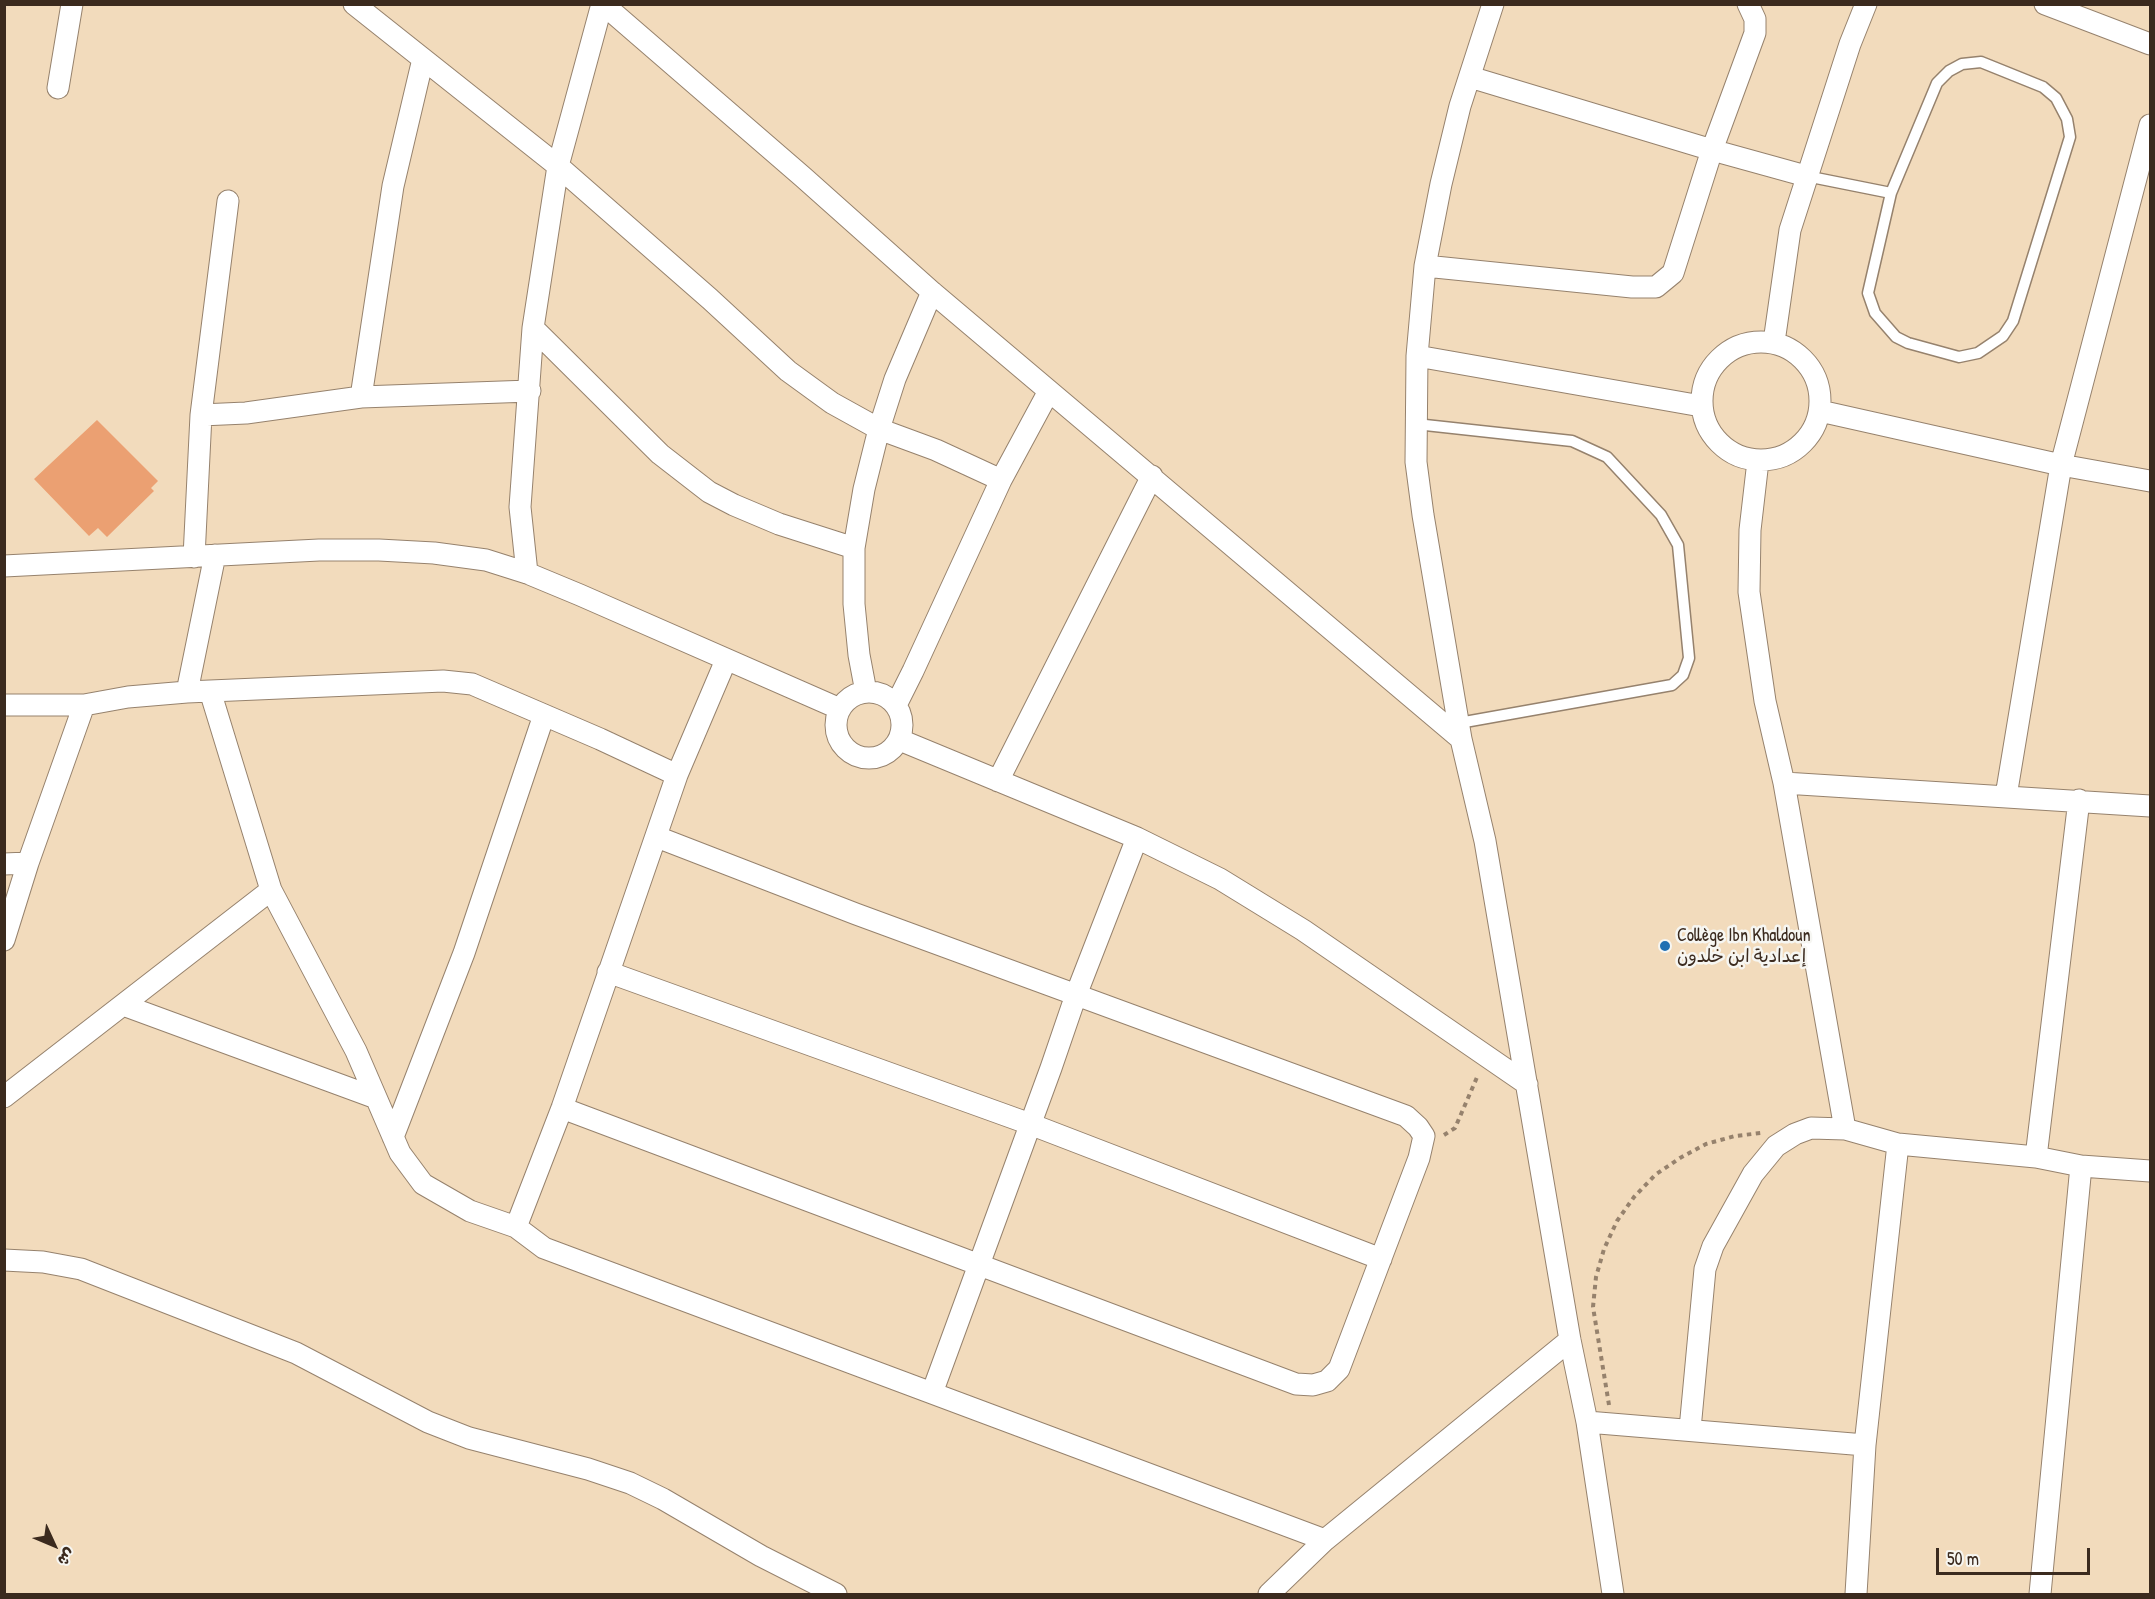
<!DOCTYPE html>
<html>
<head>
<meta charset="utf-8">
<style>
	body { margin:0 }
	#map { position:relative; width:2155px; height:1599px; overflow:hidden; background:#f2dbbc; font-family:"Patrick Hand","Playpen Sans Arabic",sans-serif }
	canvas { display:block }
	.frame { position:absolute; inset:0; border:6px solid #3b2a1e; pointer-events:none }
	.north { position:absolute; left:24px; top:1515px; width:60px; height:60px; -webkit-text-stroke:4px #f6f6f2; paint-order:stroke; rotate:134deg; font-size:16px; font-weight:700; line-height:24px; text-align:center; color:#3b2a1e }
	.north::after { content:''; display:block; margin:auto; width:21px; height:27px; background:#3b2a1e; clip-path:polygon(50% 0,100% 100%,50% 72%,0 100%) }
	.scale { position:absolute; left:1936px; top:1548px; width:154px; height:27px; box-sizing:border-box; border:3px solid #3b2a1e; border-top:0; padding-left:8px; font-size:18px; line-height:21px; white-space:nowrap; color:#3b2a1e; -webkit-text-stroke:4px #f6f6f2; paint-order:stroke }
</style>
</head>
<body>
<div id="map">
<canvas width="2155" height="1599"></canvas>
<div class="frame"></div>
<div class="north">ش</div>
<div class="scale">50 m</div>
</div>
<script>
const ctx = document.querySelector('canvas').getContext('2d');
ctx.lineJoin = 'round';
function paint(path, color) { ctx.fillStyle = color; ctx.fill(path, 'evenodd'); }
const shape = rows => new Path2D(rows.map(r => 'M' + r).join(''));
function stroke(path, color, width, dash) { ctx.strokeStyle = color; ctx.lineWidth = width; ctx.lineCap = dash ? 'butt' : 'round'; ctx.setLineDash(dash || []); ctx.stroke(path); }
function drawText(font, color, halo, rows, align = 'center') {
  ctx.font = font + ' "Patrick Hand","Playpen Sans Arabic",sans-serif'; ctx.lineWidth = 5; ctx.setLineDash([]); ctx.textBaseline = 'middle'; ctx.strokeStyle = halo; ctx.fillStyle = color; for (const [text, x, y, turn = 0] of rows) {
    ctx.save(); ctx.translate(x, y); ctx.rotate((+turn || 0) * Math.PI / 180); ctx.textAlign = isNaN(turn) ? turn : align; if (halo) ctx.strokeText(text, 0, 0); ctx.fillText(text, 0, 0); ctx.restore();
  }
}
const building = shape([
	[97,420,158,481,151,488,154,491,107,537,98,528,89,536,34,479]
]);
const path = shape([
	[1444,1135,1455,1128,1478,1075],
	[1609,1405,1593,1307,1596,1277,1604,1249,1617,1221,1634,1197,1655,1175,1680,1158,1706,1144,1735,1136,1761,1133]
]);
const service = shape([
	[1981,62,2043,87,2056,98,2067,119,2070,137,2013,321,2003,336,1978,353,1959,357,1908,343,1896,337,1875,313,1868,293,1891,193,1937,83,1949,71,1962,64,1981,62],
	[1806,176,1891,193],
	[1416,424,1572,441,1607,457,1661,515,1678,545,1689,658,1683,675,1672,685,1459,723]
]);
const minor = shape([
	[354,4,558,166,710,299,788,371,832,403,879,429,936,450,1001,480],
	[603,4,803,177,932,292,1461,739],
	[1493,4,1460,106,1441,184,1425,266,1417,356,1416,462,1423,515,1461,739,1485,841,1570,1340,1587,1422,1613,1594],
	[2045,4,2150,44],
	[1470,77,1712,150,1806,176],
	[58,88,72,4],
	[1425,266,1632,287,1656,287,1673,273,1712,150,1755,33,1755,19,1748,4],
	[533,328,660,454,709,492,734,505,779,524,854,548],
	'1702 401a59 59 0 1 1 118 0a59 59 0 1 1-118 0Z',
	[1774,342,1790,230,1850,44,1866,4],
	[1417,356,1701,406],
	[361,397,393,186,423,59],
	[1820,411,2061,465,2150,481],
	[201,415,246,413,361,397,530,391],
	[1758,461,1750,530,1749,592,1765,701,1784,783,1845,1129],
	[194,557,201,415,228,201],
	[4,566,319,550,379,550,434,553,486,560,527,573,580,595,840,709],
	[527,573,520,507,533,328,558,166,602,4],
	[210,691,271,890,356,1051,400,1153,423,1184,470,1211,516,1227,544,1248,1325,1540],
	'836 725a33 33 0 1 1 66 0a33 33 0 1 1-66 0Z',
	[187,692,215,555],
	[866,692,859,655,854,604,854,548,864,489,879,429,895,379,932,292],
	[4,705,84,705,128,697,187,692,443,681,472,684,600,739,677,775],
	[896,705,913,671,1001,480,1049,391],
	[900,740,1137,838,1220,879,1303,930,1527,1084],
	[998,781,1152,476],
	[1784,783,2150,806],
	[2006,796,2061,465,2150,125],
	[4,864,28,863],
	[4,940,28,863,84,705],
	[608,972,1030,1124,1381,1259],
	[123,1005,376,1098],
	[4,1097,271,890],
	[562,1108,1296,1384,1313,1385,1327,1381,1339,1369,1419,1158,1424,1136,1418,1127,1406,1116,856,914,657,837],
	[393,1137,464,953,544,715],
	[2036,1157,2079,800],
	[516,1227,562,1108,677,775,726,660],
	[4,1260,43,1262,81,1269,296,1353,428,1422,469,1438,588,1469,630,1483,663,1499,761,1556,836,1594],
	[932,1393,1051,1068,1076,995,1137,838],
	[1587,1422,1865,1445],
	[1690,1429,1705,1269,1713,1246,1753,1174,1776,1146,1795,1134,1811,1128,1845,1129,1898,1144,2036,1157,2081,1166,2150,1171],
	[1269,1594,1325,1540,1570,1340],
	[1856,1594,1865,1445,1898,1144],
	[2040,1594,2081,1166]
]);
const markers = [
	[1665,946,6,"#1f6fb2"]
];
const poiNames = [
	["Collège Ibn Khaldoun",1677,936],
	["إعدادية ابن خلدون",1677,957]
];
paint(building, '#eba072');
stroke(service, '#96826d', 13);
stroke(minor, '#96826d', 23);
stroke(path, '#96826d', 4, [4.5, 4.5]);
stroke(service, '#fff', 10);
stroke(minor, '#fff', 21);
for (const [x, y, r, color] of markers) { const dot = new Path2D(); dot.arc(x, y, r, 0, 2 * Math.PI); ctx.fillStyle = color; ctx.fill(dot); stroke(dot, '#f6f6f2', 2); }
drawText('18px', '#3b2a1e', '#f6f6f2', poiNames, 'left');
</script>
</body>
</html>
